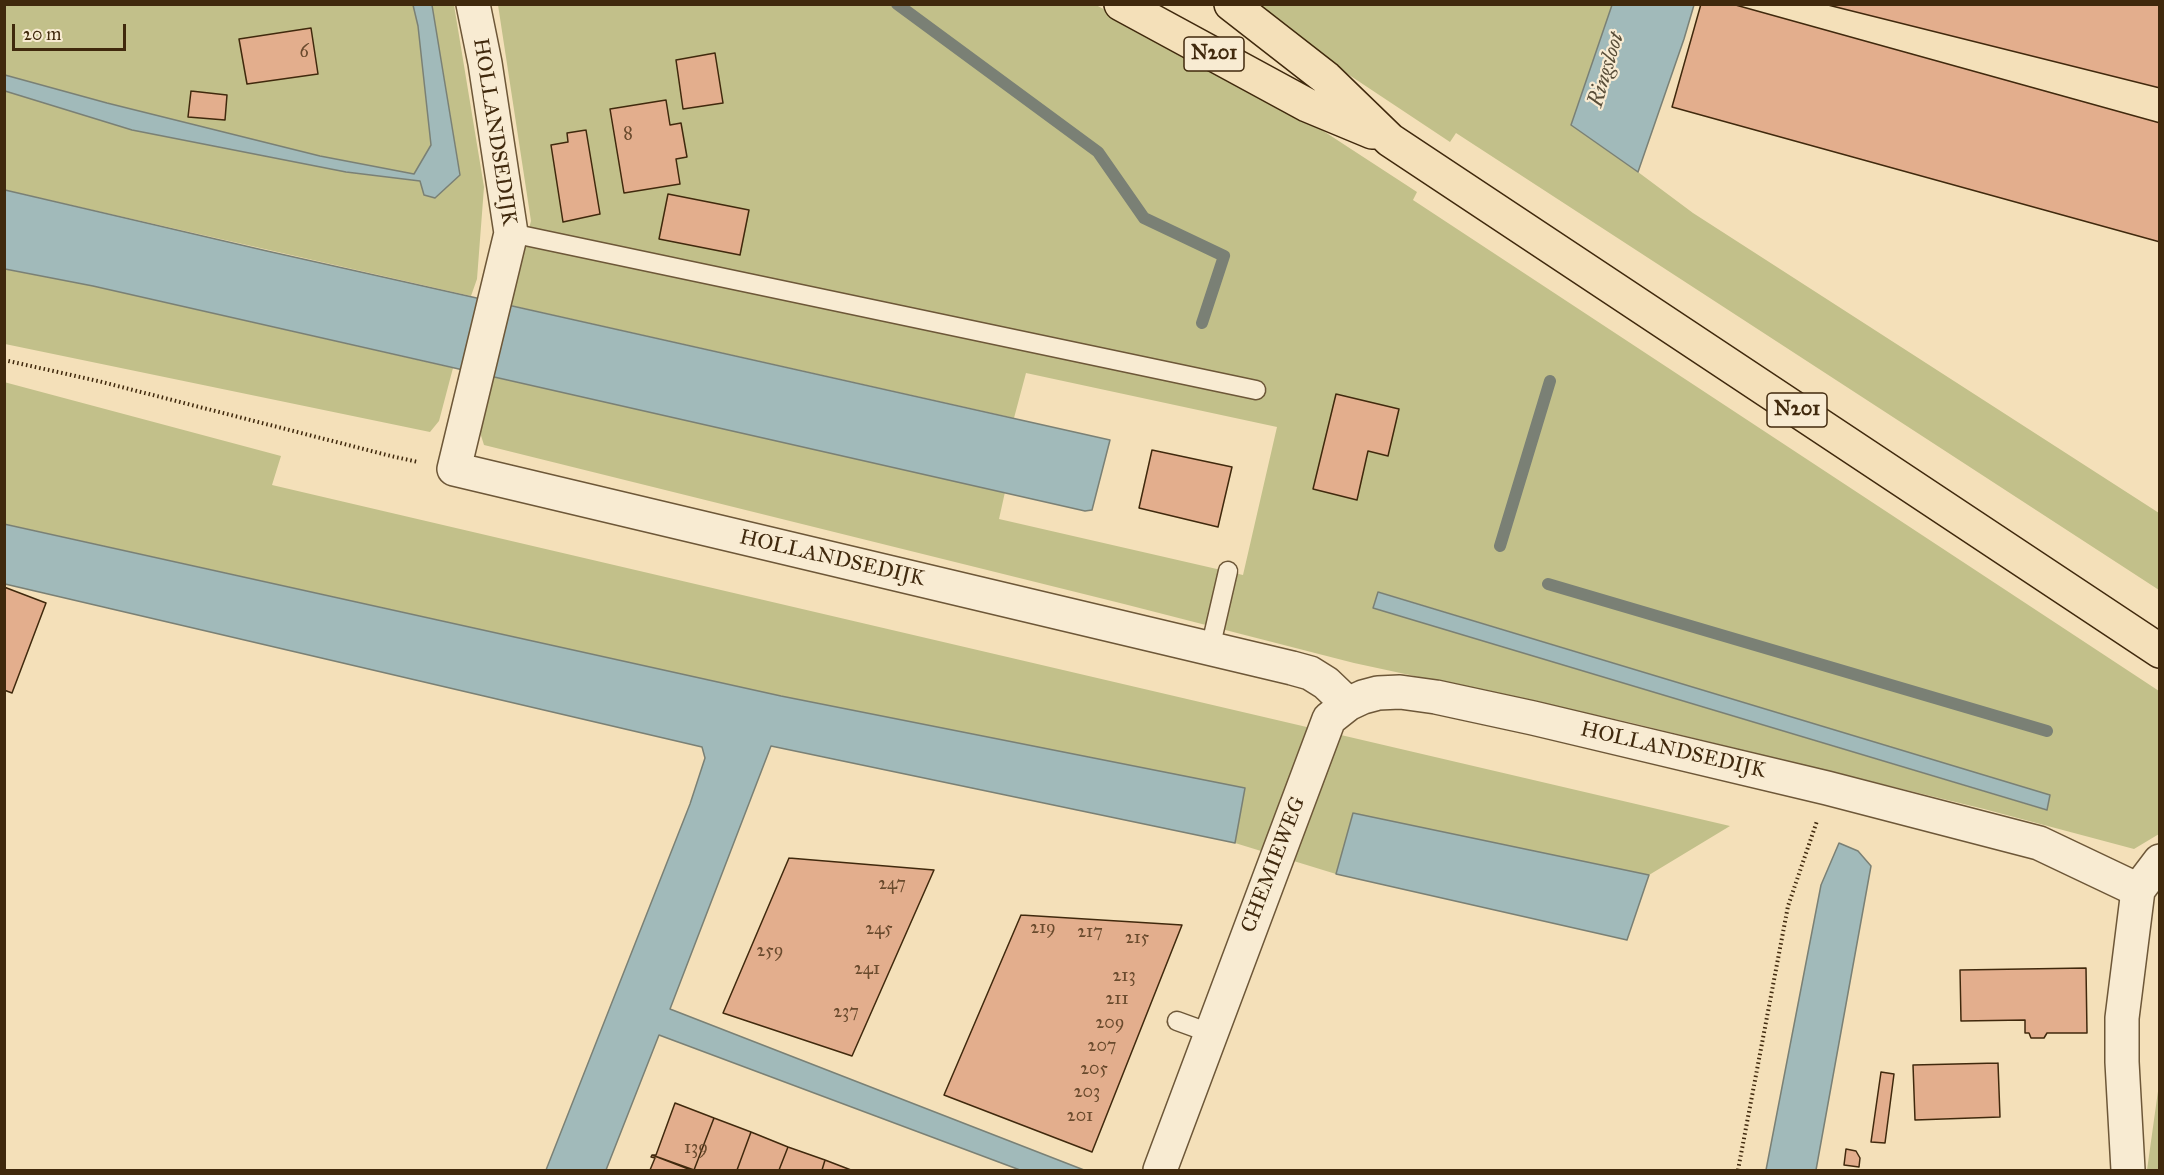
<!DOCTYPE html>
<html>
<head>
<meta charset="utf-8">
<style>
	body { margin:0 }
	#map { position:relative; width:2164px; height:1175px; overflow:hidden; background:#f4e0b9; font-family:"IM FELL Great Primer",serif }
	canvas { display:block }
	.frame { position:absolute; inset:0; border:6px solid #40290d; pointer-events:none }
	.scale { position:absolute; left:12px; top:24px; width:114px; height:27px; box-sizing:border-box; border:3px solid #40290d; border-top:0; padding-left:8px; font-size:18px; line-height:21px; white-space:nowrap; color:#40290d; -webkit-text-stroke:4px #f8ebd2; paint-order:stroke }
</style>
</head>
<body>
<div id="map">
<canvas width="2164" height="1175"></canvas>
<div class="frame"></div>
<div class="scale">20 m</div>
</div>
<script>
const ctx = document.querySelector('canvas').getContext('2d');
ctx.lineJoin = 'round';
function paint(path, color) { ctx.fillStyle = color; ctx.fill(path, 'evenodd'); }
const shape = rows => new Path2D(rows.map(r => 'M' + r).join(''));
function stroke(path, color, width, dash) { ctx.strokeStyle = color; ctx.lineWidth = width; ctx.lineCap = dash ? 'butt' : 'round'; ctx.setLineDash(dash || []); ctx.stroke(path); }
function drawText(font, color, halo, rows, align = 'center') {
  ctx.font = font + ' "IM FELL Great Primer",serif'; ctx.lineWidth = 4.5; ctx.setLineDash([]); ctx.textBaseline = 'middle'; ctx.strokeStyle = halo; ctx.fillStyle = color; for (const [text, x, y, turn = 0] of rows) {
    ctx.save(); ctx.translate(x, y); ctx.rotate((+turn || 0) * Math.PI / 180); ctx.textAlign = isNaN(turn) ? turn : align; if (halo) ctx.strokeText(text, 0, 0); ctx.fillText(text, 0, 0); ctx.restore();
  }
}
const green = shape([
	[4,5,413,5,418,26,431,145,414,174,320,156,107,103,5,75],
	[432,5,454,5,484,187,477,279,471,296,5,190,5,91,132,130,346,172,420,181,460,174],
	[498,5,1096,5,1285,106,1417,192,1413,200,2159,691,2159,834,2134,849,1984,809,1628,722,1354,663,1124,604,484,445,477,423,489,376,1005,492,999,519,1243,575,1277,427,1026,373,1014,418,509,305,531,221],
	[1379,592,2050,795,2046,810,1373,608],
	[1256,5,1612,5,1571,125,1638,172,1693,213,2159,513,2159,590,1456,133,1450,142,1316,53],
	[4,269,93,286,453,368,439,421,430,432,5,344],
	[4,382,281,456,272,485,1730,826,1649,875,1353,813,1336,874,1235,843,1245,788,781,696,5,524],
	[2159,1084,2159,1170,2147,1170]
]);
const water = shape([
	[413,5,432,5,460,175,435,198,424,195,420,181,346,172,132,130,5,91,5,75,107,103,320,156,414,174,431,145,418,26,413,5],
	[1612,5,1694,5,1684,39,1638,172,1571,125,1612,5],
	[5,190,267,251,1110,440,1092,510,1085,511,93,286,5,269,5,190],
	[4,524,781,696,1245,788,1235,843,771,746,670,1009,1084,1170,1020,1170,659,1035,606,1170,546,1170,690,804,705,758,702,747,5,584,4,524],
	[1378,592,2050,795,2047,810,1373,608,1378,592],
	[1353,813,1649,875,1627,940,1336,874,1353,813],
	[1839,843,1858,851,1871,866,1816,1170,1766,1170,1821,885,1839,843]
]);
const stream = shape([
	[897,4,1098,152,1144,218,1224,256,1202,323],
	[1500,546,1550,381],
	[1548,584,2047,731]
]);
const building = shape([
	[1701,4,1732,4,2160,123,2160,242,1672,107,1701,4],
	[1824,4,2160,4,2160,88,1824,4],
	[311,28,318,74,247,84,239,39,311,28],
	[715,53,723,103,683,109,676,60,715,53],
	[191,91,227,95,225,120,188,117,191,91],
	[666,100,670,125,681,123,687,157,676,159,680,184,624,193,610,109,666,100],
	[586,130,600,214,563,222,551,145,568,142,567,133,586,130],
	[668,194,749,210,740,255,659,239,668,194],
	[1336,394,1399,409,1388,456,1368,451,1357,500,1313,489,1336,394],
	[1152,450,1232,467,1218,527,1139,508,1152,450],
	[4,587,46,603,12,693,4,690,4,587],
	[789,858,934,870,852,1056,723,1013,789,858],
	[1021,915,1182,925,1092,1152,944,1095,1021,915],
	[2086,968,2087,1033,2047,1033,2044,1038,2031,1038,2029,1033,2025,1033,2025,1020,1961,1021,1960,970,2086,968],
	[1998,1063,2000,1117,1915,1120,1913,1065,1998,1063],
	[1881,1072,1894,1074,1885,1143,1871,1142,1881,1072],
	[675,1103,714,1118,694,1170,652,1155,656,1155,675,1103],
	[714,1118,751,1132,737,1170,694,1170,714,1118],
	[751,1132,788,1147,779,1170,737,1170,751,1132],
	[788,1147,825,1160,822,1170,779,1170,788,1147],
	[1846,1149,1856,1151,1860,1158,1859,1167,1844,1165,1846,1149],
	[652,1155,691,1170,650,1170,655,1158,651,1157,652,1155],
	[825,1160,851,1170,822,1170,825,1160]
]);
const path = shape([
	[4,360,98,381,391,456,418,462],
	[1738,1170,1788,906,1817,821]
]);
const service = shape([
	[511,233,1256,390],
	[1210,649,1228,571],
	[1177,1021,1210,1033]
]);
const minor = shape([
	[473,4,485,63,511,233,454,469,1292,668,1310,673,1326,683,1348,704,1363,697,1378,693,1400,692,1436,697,1533,718,1827,788,2039,843,2138,890],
	[1160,1170,1329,719,1348,704]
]);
const tertiary = shape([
	[2128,1170,2122,1062,2122,1018,2138,890,2160,861]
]);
const primary = shape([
	[1121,4,1307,105,1372,132],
	[1231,4,1326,78,1390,140,2160,651]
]);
const numberNames = [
	["6",304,53],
	["8",628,135],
	["247",892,885],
	["219",1043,929],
	["245",879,930],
	["217",1090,933],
	["215",1137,939],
	["259",770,952],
	["241",867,970],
	["213",1124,977],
	["211",1117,1000],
	["237",846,1013],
	["209",1110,1024],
	["207",1102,1047],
	["205",1094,1070],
	["203",1087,1093],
	["201",1080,1117],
	["139",696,1149]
];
const shields = [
	[1214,54,60],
	[1797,410,60]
];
const shieldNames = [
	["N201",1214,54],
	["N201",1797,410]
];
const streetNames = [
	["HOLLANDSEDIJK",494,132,81],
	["HOLLANDSEDIJK",832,559,13],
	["HOLLANDSEDIJK",1673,751,13],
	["CHEMIEWEG",1274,865,-69]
];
const waterNames = [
	["Ringsloot",1607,70,-73]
];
paint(green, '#c2c08a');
paint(water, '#a1baba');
stroke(water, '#7a8075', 1.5);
stroke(stream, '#7a8075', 12);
paint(building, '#e3ae8d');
stroke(building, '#40290d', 1.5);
stroke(service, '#6d5738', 21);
stroke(minor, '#6d5738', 36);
stroke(tertiary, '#6d5738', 36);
stroke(primary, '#40290d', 36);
stroke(path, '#40290d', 4, [1.5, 3]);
stroke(service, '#f8ebd2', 18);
stroke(minor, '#f8ebd2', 33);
stroke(tertiary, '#f8ebd2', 33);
stroke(primary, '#f4e0b9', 33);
drawText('18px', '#694a2d', null, numberNames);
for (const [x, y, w] of shields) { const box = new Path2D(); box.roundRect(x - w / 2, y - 17, w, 34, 4.5); ctx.fillStyle = '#f8ebd2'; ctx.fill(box); stroke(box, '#40290d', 1.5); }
drawText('bold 20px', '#40290d', null, shieldNames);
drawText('21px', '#40290d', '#f8ebd2', streetNames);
drawText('italic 22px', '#584d38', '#f8ebd2', waterNames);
</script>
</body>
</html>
